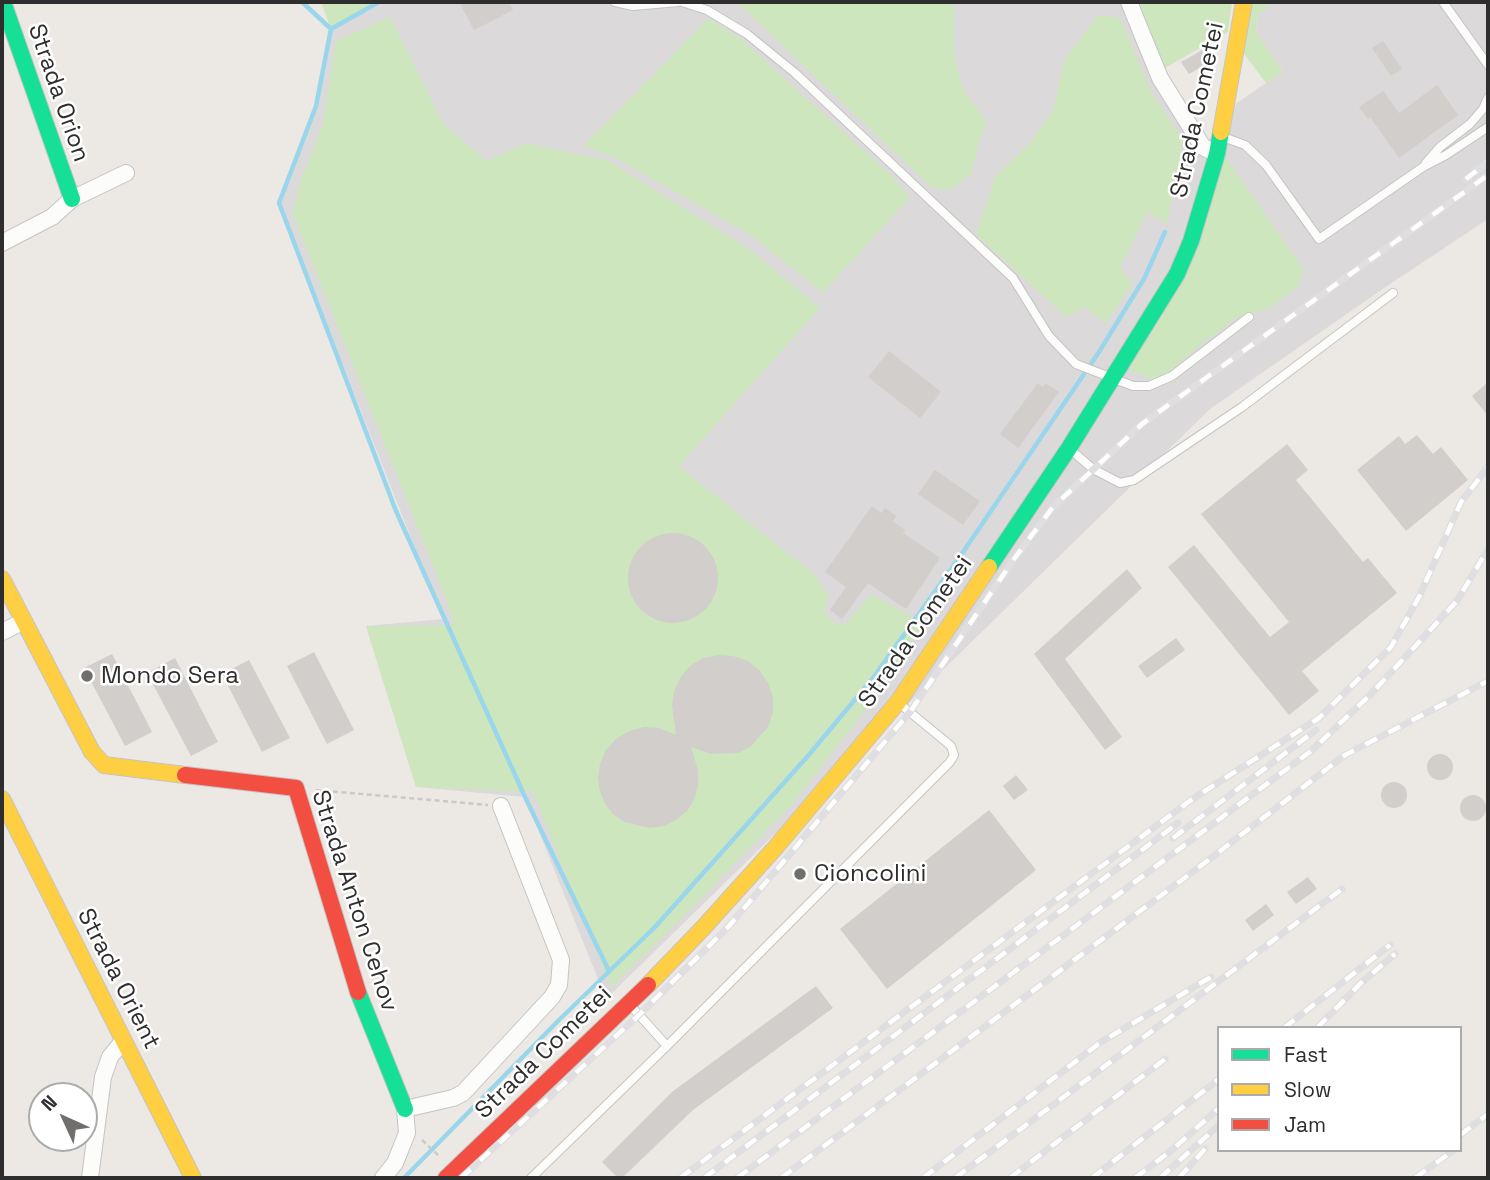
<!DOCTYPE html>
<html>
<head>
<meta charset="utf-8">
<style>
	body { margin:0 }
	#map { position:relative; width:1490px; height:1180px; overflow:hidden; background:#ece8e4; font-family:"Space Grotesk",sans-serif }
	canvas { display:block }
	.frame { position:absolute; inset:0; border:4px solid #2e2e2e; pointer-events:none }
	.legend { position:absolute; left:1217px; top:1026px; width:245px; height:126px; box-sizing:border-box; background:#fff; border:2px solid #ababab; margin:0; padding:9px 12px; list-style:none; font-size:21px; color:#2e2e2e }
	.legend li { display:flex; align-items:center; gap:14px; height:35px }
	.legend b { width:35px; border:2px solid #ababab }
	.north { position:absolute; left:28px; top:1082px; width:70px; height:70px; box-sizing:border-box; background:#fff; border:2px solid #ababab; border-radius:50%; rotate:315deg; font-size:19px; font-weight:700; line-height:28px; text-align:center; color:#2e2e2e }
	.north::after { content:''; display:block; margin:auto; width:24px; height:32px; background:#706f6e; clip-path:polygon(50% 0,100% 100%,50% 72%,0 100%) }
</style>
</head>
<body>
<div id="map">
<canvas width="1490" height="1180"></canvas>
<div class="frame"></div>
<ul class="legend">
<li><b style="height:9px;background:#16e098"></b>Fast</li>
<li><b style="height:9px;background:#ffcf43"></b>Slow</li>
<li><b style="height:9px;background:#f24e42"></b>Jam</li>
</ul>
<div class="north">N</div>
</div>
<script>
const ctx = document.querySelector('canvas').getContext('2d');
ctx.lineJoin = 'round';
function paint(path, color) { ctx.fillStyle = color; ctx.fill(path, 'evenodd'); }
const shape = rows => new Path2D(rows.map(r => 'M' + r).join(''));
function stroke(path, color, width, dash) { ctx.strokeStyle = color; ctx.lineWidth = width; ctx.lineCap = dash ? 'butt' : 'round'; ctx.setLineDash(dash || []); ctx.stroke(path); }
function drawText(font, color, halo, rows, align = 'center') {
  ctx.font = font + ' "Space Grotesk",sans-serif'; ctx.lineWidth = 5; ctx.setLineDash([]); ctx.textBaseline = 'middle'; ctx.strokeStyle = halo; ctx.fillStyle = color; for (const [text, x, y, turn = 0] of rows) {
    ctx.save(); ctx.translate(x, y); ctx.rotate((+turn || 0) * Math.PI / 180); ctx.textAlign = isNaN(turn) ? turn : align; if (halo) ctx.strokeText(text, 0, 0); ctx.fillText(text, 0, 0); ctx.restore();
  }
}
const industrial = shape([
	[379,2,1129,2,1203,147,1237,103,1283,71,1258,35,1256,25,1259,14,1273,2,1488,2,1488,219,1387,286,1210,409,606,999,525,797,416,787,366,626,443,619,279,203,316,106,331,29]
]);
const green = shape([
	[321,2,379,2,331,29],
	[737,2,954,2,954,56,963,89,987,122,980,139,971,174,951,190,932,188],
	[1129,2,1232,2,1228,32,1165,68,1142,22],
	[1252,2,1273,2,1259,14,1256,25,1258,35,1283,71,1266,83,1242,51],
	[1098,15,1120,18,1150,90,1183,140,1167,224,1147,212,1120,268,1133,283,1105,324,1085,307,1066,317,976,234,995,177,1031,142,1054,109,1064,60],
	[390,17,443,123,487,161,526,143,609,161,752,251,820,308,679,466,814,574,829,596,824,613,835,623,846,624,871,594,923,623,870,704,792,804,693,907,611,987,533,792,416,787,366,626,454,625,447,601,293,214,301,180,323,125,336,41],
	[709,18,742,40,890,174,910,197,823,293,751,235,615,158,583,146],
	[1225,156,1304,270,1298,287,1283,298,1266,310,1239,316,1196,348,1170,372,1152,379,1130,370]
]);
const stream = shape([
	[302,2,331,29,379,2],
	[331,29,316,106,279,203,396,511,525,797,609,971],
	[404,1178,559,1020,655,927,807,757,873,678,959,558,1099,352,1145,277,1165,232]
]);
const building = shape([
	[459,2,509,2,513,10,474,30],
	[1383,41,1402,69,1391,76,1372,48],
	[1206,48,1213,60,1189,74,1181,62],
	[1437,85,1458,115,1399,158,1370,117,1368,119,1359,107,1383,91,1399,113],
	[889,351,941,392,920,418,868,377],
	[1488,382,1488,416,1472,396],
	[1038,383,1043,387,1045,383,1059,392,1018,448,1000,434],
	[1417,435,1433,454,1441,447,1468,480,1406,531,1357,470,1399,436,1405,444],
	[1287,444,1308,470,1296,480,1363,562,1368,558,1397,593,1302,671,1319,691,1289,715,1168,567,1194,545,1270,637,1289,622,1201,514],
	[935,470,980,501,963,525,918,494],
	[872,506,881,513,885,508,896,516,893,521,905,530,903,533,940,558,906,609,868,583,842,619,830,610,846,587,825,572],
	'628 578a45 45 0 1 1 90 0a45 45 0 1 1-90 0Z',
	[1127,569,1142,588,1065,659,1122,737,1105,750,1034,654],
	[1176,638,1185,650,1147,678,1138,666],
	[314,652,354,730,327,744,287,666],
	[112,654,152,732,125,746,84,668],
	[718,655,733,656,748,661,759,670,768,683,773,697,773,712,768,727,750,747,738,753,711,754,691,747,698,770,698,785,694,800,687,811,676,820,664,826,650,828,624,822,613,814,605,804,600,791,598,778,600,764,606,750,616,739,629,731,644,727,659,728,676,735,672,705,674,692,680,678,690,666,703,658],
	[175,658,218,742,191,756,147,673],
	[249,660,290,738,262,752,222,674],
	'1427 767a13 13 0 1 1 26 0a13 13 0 1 1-26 0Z',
	[1016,775,1028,790,1014,800,1003,786],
	'1381 795a13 13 0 1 1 26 0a13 13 0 1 1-26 0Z',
	'1460 808a13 13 0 1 1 26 0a13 13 0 1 1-26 0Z',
	[989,810,1036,870,887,989,840,929],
	[1308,877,1317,889,1296,904,1287,892],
	[1266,904,1274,915,1253,931,1245,920],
	[816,986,833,1008,693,1110,622,1178,618,1178,602,1162,672,1092]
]);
const path = shape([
	[316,790,488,805],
	[422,1140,440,1157]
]);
const lane = shape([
	[615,2,633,6,678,2],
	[682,2,707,10,747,34,795,73,1013,278,1049,336,1076,364,1133,386,1149,386,1172,376,1249,317],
	[1443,2,1488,65],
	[1223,137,1245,145,1266,165,1319,239,1423,167,1446,155,1488,127],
	[1426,163,1440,147,1470,124,1483,109,1488,98],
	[1071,450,1093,469,1120,483,1134,480,1242,407,1393,293],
	[667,1046,950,762,954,755,951,746,900,704],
	[531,1178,667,1046,631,1006]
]);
const street = shape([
	[1129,2,1160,78,1203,147,1217,154],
	[2,243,52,217,72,199,126,173],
	[2,632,24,621],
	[90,1178,103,1077,110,1057,123,1041],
	[383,1178,395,1163,407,1133,405,1109,453,1098,463,1093,552,997,559,985,561,960,501,806]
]);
const fast = shape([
	[3,2,72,199],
	[989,567,1069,448,1177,274,1191,241,1217,154,1221,132],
	[358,992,405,1109]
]);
const slow = shape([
	[1221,132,1244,2],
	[2,579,92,752,104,765,185,775],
	[2,799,193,1178],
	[648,985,703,928,776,847,898,702,989,567]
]);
const jam = shape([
	[185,775,296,788,358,992],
	[446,1178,648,985]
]);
const rail = shape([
	[1466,179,1488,162],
	[1173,838,1316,730],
	[1284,1028,1390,945],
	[1317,1028,1361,983,1395,954],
	[1460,1135,1488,1114],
	[461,1178,639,1015,729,926,910,712,1014,559,1053,507,1142,424,1488,175],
	[680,1178,1191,800,1319,718,1391,647,1419,597,1461,502,1488,467],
	[704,1178,1178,823],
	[737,1178,1311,751,1370,695,1457,601,1488,549],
	[781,1178,1198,868,1345,755,1488,681],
	[923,1178,1101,1042,1211,977],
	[955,1178,1342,889],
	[1010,1178,1165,1059],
	[1092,1178,1219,1079],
	[1135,1178,1172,1150,1219,1108],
	[1160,1178,1219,1125],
	[1179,1178,1205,1149],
	[1415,1178,1454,1150]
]);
const markers = [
	[87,676,7,"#706f6e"],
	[800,874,7,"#706f6e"]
];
const streetNames = [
	["Strada Orion",58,93,71],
	["Strada Cometei",1198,110,-78],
	["Strada Cometei",916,632,-55],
	["Strada Anton Cehov",354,901,72],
	["Strada Orient",118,979,63],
	["Strada Cometei",544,1053,-44]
];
const poiNames = [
	["Mondo Sera",101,676],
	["Cioncolini",814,874]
];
paint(industrial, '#dcd9db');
paint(green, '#cee6be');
stroke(stream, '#99d6ec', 4.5);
paint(building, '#d1cecb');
stroke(lane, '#c5c4c5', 10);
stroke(street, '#c5c4c5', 18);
stroke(fast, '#c5c4c5', 18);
stroke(slow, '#c5c4c5', 18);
stroke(jam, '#c5c4c5', 18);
stroke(path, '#c9c9c8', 2.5, [5, 3.5]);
stroke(lane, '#fcfcfb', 8);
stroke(street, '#fcfcfb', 16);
stroke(fast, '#16e098', 16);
stroke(slow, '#ffcf43', 16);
stroke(jam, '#f24e42', 16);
stroke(rail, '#dfdfe1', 7);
stroke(rail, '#fff', 4.5, [13]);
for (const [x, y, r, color] of markers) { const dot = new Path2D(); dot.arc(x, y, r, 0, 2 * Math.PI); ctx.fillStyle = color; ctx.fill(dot); stroke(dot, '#fff', 2.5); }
drawText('24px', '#2e2e2e', '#fff', streetNames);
drawText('24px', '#2e2e2e', '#fff', poiNames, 'left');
</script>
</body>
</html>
